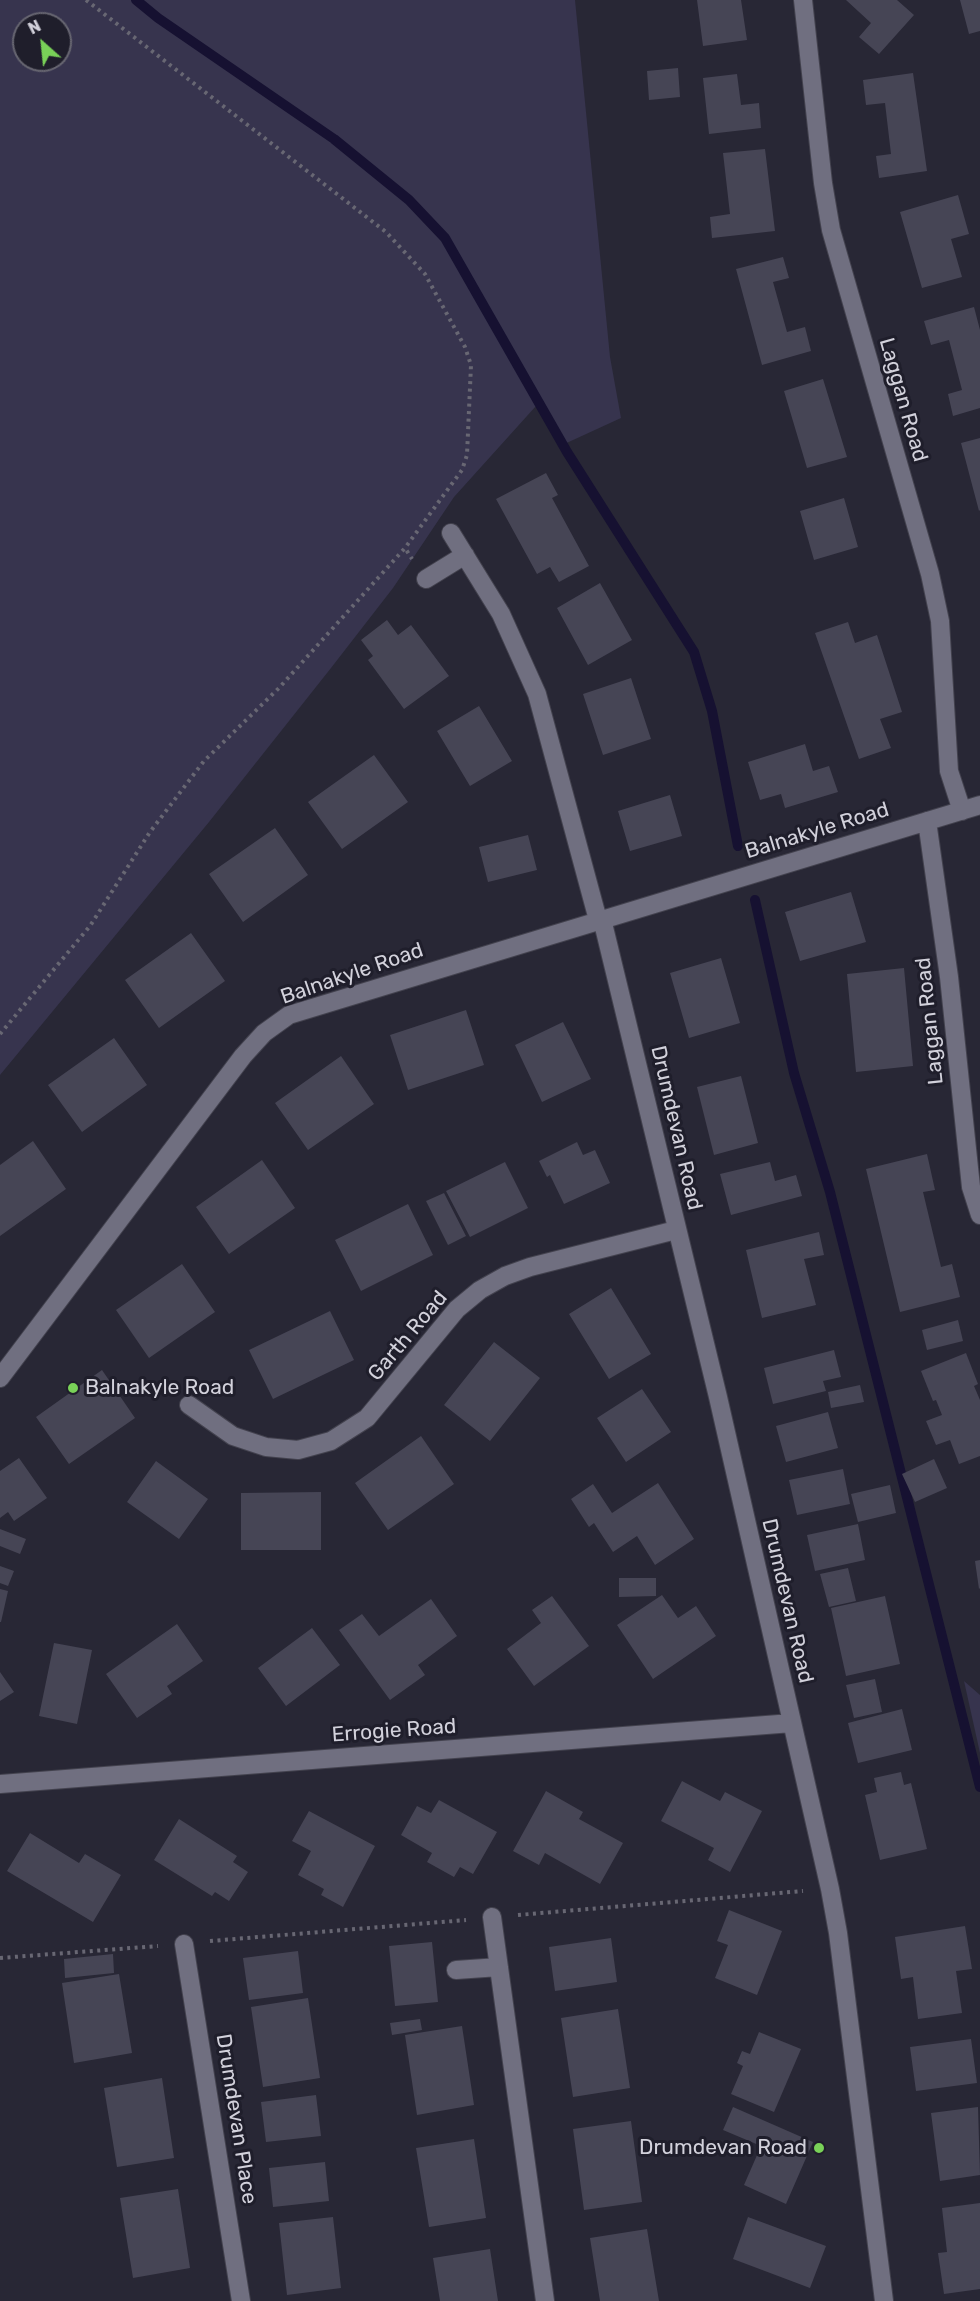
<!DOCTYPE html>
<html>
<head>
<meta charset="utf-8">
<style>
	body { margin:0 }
	#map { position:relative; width:980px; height:2301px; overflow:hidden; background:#282735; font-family:Rubik,sans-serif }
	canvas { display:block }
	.north { position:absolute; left:12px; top:12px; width:60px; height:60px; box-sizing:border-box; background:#1f1e2b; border:2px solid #676671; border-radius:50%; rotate:333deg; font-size:16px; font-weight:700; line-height:24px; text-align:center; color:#d2d1db }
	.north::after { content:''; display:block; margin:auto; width:21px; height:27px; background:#79d158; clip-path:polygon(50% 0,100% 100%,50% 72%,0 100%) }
</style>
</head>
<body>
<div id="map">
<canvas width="980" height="2301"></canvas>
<div class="north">N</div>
</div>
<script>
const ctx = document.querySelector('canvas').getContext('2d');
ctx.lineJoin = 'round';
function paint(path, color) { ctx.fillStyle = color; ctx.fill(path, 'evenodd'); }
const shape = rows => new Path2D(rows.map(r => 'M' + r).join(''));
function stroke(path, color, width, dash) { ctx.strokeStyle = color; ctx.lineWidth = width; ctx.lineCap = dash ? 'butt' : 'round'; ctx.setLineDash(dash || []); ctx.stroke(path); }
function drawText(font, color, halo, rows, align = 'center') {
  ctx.font = font + ' Rubik,sans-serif'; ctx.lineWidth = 6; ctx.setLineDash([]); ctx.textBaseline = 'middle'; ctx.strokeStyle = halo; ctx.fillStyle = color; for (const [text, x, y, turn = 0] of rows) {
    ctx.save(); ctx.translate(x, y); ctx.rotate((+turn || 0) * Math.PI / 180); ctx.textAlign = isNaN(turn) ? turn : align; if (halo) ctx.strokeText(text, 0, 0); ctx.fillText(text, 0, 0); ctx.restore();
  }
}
const green = shape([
	[0,0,575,0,610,357,621,418,560,446,536,406,454,497,393,588,331,668,209,822,0,1075],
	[24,24,60,24,60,60,24,60],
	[964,1681,980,1695,980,1753]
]);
const stream = shape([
	[136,0,158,18,334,139,409,200,445,238,567,452,694,652,712,711,738,846],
	[755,900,794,1073,830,1192,980,1787]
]);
const building = shape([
	[697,0,741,0,747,40,703,46],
	[846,0,897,0,914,15,879,54,859,37,871,23],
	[960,0,980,0,980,31,969,34],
	[678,68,680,97,649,100,647,71],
	[913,73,927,171,879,178,876,156,891,154,885,103,866,105,863,80],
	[737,74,741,105,759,103,761,128,709,134,703,78],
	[765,149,775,231,712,238,710,217,730,214,723,153],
	[958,195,969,234,951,239,962,277,922,288,900,212],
	[783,257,789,278,773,282,787,332,805,327,811,351,762,365,736,269],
	[974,307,980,330,980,408,953,416,948,394,962,390,949,340,931,345,924,321],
	[823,379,847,457,807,468,784,391],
	[980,438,980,510,979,511,961,443],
	[546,473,558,495,552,498,589,566,559,582,550,567,537,574,496,499],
	[844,498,858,547,814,560,800,511],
	[600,583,632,640,588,665,557,608],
	[387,620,398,635,411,625,449,676,404,709,368,660,373,656,361,640],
	[848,622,855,643,877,635,902,712,880,719,891,748,859,759,815,633],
	[631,678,651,739,603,755,583,694],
	[479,706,512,761,470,786,437,731],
	[805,744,813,771,829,766,838,792,785,808,781,794,760,800,748,762],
	[374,755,408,802,342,849,308,802],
	[670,795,682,836,630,851,618,811],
	[275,828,308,875,243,922,209,874],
	[528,835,537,870,488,882,479,847],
	[851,892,866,942,800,961,785,912],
	[191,933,225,981,159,1028,125,980],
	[721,958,740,1023,689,1038,670,973],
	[904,968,913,1066,856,1072,847,974],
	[466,1010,484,1065,408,1090,390,1035],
	[563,1022,591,1079,542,1102,515,1045],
	[114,1038,147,1085,82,1132,48,1085],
	[341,1056,374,1104,308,1150,275,1103],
	[741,1076,758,1143,714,1155,697,1087],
	[33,1141,66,1189,0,1236,0,1165],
	[577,1142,583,1155,595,1150,610,1183,564,1204,550,1175,547,1177,539,1161],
	[927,1154,935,1190,923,1192,941,1267,952,1264,960,1297,900,1312,866,1169],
	[262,1160,295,1208,229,1254,196,1207],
	[505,1162,528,1208,470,1237,446,1191],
	[770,1162,775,1181,796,1175,802,1196,731,1215,720,1174],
	[444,1193,466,1236,448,1245,426,1201],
	[408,1204,433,1255,361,1291,335,1240],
	[819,1232,824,1255,804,1259,816,1305,762,1318,746,1250],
	[182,1264,215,1312,149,1358,116,1310],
	[611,1288,651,1354,609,1379,569,1314],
	[330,1311,354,1360,273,1399,249,1350],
	[958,1320,963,1341,927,1350,922,1330],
	[494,1342,540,1378,490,1441,444,1405],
	[834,1350,841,1377,823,1381,826,1391,773,1404,764,1368],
	[966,1353,978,1384,974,1386,980,1400,980,1456,959,1464,950,1440,936,1445,926,1421,942,1415,936,1400,933,1401,921,1371],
	[102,1370,135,1418,69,1464,36,1417],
	[860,1385,864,1402,831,1408,828,1392],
	[642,1389,671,1432,626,1462,597,1418],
	[828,1412,838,1448,786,1462,776,1426],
	[421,1436,454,1484,388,1530,355,1483],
	[19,1458,47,1498,14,1521,8,1512,0,1518,0,1471],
	[934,1459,947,1488,915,1502,902,1474],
	[156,1461,208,1499,179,1539,127,1502],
	[843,1469,850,1504,797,1515,789,1480],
	[658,1483,694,1539,655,1565,637,1536,613,1552,594,1523,589,1527,571,1499,593,1484,612,1513],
	[890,1485,896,1513,858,1522,851,1494],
	[321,1492,321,1550,241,1550,241,1493],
	[858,1524,865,1560,815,1571,807,1535],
	[0,1529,26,1539,20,1554,0,1546],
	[980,1560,980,1588,979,1589,975,1561],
	[0,1566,14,1571,8,1586,0,1583],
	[848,1568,856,1601,829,1607,820,1574],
	[619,1578,656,1578,656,1596,619,1597],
	[0,1589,8,1591,1,1622,0,1622],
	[662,1595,678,1618,696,1606,716,1636,653,1679,617,1625],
	[552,1596,589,1646,534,1686,507,1649,541,1623,532,1610],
	[885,1596,900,1664,846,1676,831,1608],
	[431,1599,457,1636,418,1665,425,1675,390,1700,339,1630,362,1614,379,1636],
	[177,1624,203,1661,167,1686,172,1694,137,1718,106,1674],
	[312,1628,340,1665,286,1706,258,1668],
	[54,1643,92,1650,77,1724,39,1716],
	[0,1672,14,1692,0,1701],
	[875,1679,882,1712,854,1718,846,1685],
	[902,1709,912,1750,858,1763,848,1723],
	[901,1772,904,1785,911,1783,927,1849,880,1860,865,1795,877,1792,874,1778],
	[682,1781,720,1801,725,1792,762,1811,730,1872,708,1860,714,1848,661,1821],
	[546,1791,583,1812,579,1819,623,1843,600,1884,545,1853,539,1865,513,1851],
	[439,1800,497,1832,473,1874,460,1867,454,1877,427,1862,432,1853,401,1835,417,1806,431,1813],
	[309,1811,375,1846,343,1907,321,1895,324,1889,298,1875,311,1851,292,1841],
	[179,1819,237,1856,233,1862,248,1872,229,1901,215,1892,212,1896,154,1860],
	[30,1833,79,1863,85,1854,121,1875,93,1922,7,1871],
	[729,1910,782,1931,757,1995,715,1978,728,1945,717,1941],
	[965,1926,972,1969,956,1971,962,2013,918,2019,913,1977,901,1979,895,1937],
	[611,1938,617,1982,555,1991,549,1947],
	[432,1942,438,2002,395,2006,389,1946],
	[298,1951,303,1993,249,2000,243,1958],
	[113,1954,114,1973,65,1978,64,1959],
	[119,1974,132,2053,74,2063,62,1983],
	[308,1998,320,2078,263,2087,251,2007],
	[618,2009,630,2088,573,2097,561,2018],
	[420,2019,422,2030,392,2035,390,2023],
	[462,2026,474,2105,417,2115,405,2035],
	[759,2032,801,2049,774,2112,731,2094,743,2066,737,2063,742,2051,750,2054],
	[971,2039,977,2083,916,2091,910,2047],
	[162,2078,174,2158,117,2167,104,2088],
	[316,2095,321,2136,266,2142,261,2102],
	[733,2107,813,2142,786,2204,744,2185,761,2146,723,2130],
	[978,2107,980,2175,940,2181,931,2113],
	[631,2121,642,2202,584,2210,573,2129],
	[474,2139,486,2218,429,2227,416,2148],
	[325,2162,329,2201,273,2207,269,2168],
	[178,2189,190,2268,133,2278,120,2198],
	[980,2203,980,2289,944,2294,938,2253,947,2252,942,2208],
	[333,2217,341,2288,287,2295,279,2223],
	[748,2217,826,2246,810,2288,733,2259],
	[647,2229,659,2301,600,2301,590,2238],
	[490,2249,498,2301,440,2301,433,2258]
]);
const path = shape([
	[86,0,386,232,425,274,465,347,471,365,467,455,462,470,405,548],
	[0,1034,90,926,150,832,204,761,279,688,405,548,412,559],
	[518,1915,803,1891],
	[210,1941,466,1920],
	[0,1958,158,1946]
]);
const street = shape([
	[803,0,823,183,831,230,930,574,940,621,949,771,962,811],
	[451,533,501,614,537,694,598,920],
	[426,579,465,555],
	[927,821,949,977,971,1187,980,1215],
	[602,919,718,1397,830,1889,838,1933,884,2301],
	[0,1378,243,1056,264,1033,289,1015,980,805],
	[189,1405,233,1436,266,1447,298,1450,331,1441,367,1418,457,1309,480,1290,505,1276,530,1267,676,1230],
	[0,1784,792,1723],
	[492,1917,545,2301],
	[184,1944,241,2301],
	[456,1970,499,1967]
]);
const markers = [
	[73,1388,6,"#79d158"],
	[819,2148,6,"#79d158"]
];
const streetNames = [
	["Laggan Road",903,400,74],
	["Balnakyle Road",817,831,-17],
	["Balnakyle Road",352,974,-19],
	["Laggan Road",930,1021,-96],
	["Drumdevan Road",676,1128,77],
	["Garth Road",408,1336,-50],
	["Drumdevan Road",787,1601,77],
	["Errogie Road",394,1731,-4],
	["Drumdevan Place",236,2119,81]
];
const poiNames = [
	["Balnakyle Road",85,1388],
	["Drumdevan Road",807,2148,"right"]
];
paint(green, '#37344e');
stroke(stream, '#161131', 10);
paint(building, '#464555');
stroke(street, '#43424e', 20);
stroke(path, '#686773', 4, [3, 4.5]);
stroke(street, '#706f80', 18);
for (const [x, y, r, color] of markers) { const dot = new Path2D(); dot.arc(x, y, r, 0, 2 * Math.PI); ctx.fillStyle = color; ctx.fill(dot); stroke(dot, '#1f1e2b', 2); }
drawText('21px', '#d2d1db', '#1f1e2b', streetNames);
drawText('21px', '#d2d1db', '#1f1e2b', poiNames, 'left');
</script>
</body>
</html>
